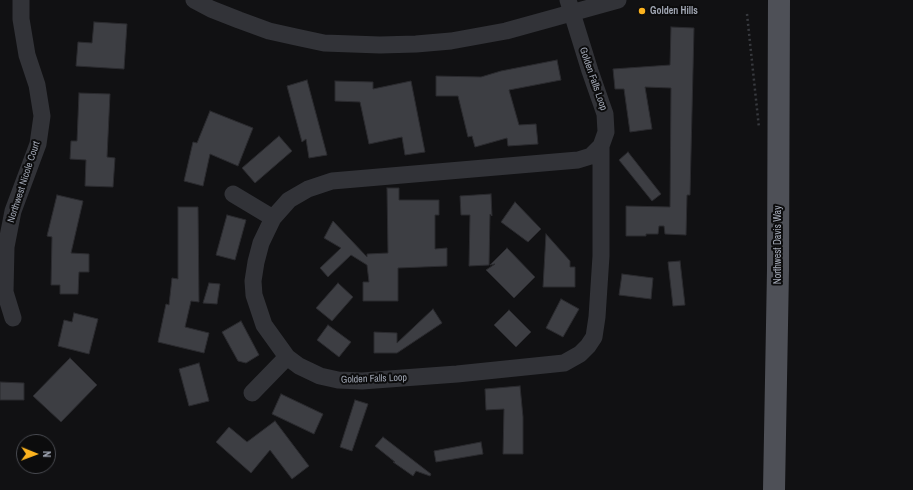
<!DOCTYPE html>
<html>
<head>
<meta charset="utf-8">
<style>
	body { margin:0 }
	#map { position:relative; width:913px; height:490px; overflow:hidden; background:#111113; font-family:"Archivo Narrow",sans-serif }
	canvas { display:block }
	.north { position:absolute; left:16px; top:434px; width:40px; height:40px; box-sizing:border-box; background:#0c0c0d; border:1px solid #484a50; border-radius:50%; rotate:91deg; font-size:11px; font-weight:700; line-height:16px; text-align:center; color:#a1a7b4 }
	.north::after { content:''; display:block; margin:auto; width:14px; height:18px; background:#fcb31f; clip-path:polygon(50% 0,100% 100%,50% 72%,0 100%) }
</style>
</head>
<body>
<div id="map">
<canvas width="913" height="490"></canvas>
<div class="north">N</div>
</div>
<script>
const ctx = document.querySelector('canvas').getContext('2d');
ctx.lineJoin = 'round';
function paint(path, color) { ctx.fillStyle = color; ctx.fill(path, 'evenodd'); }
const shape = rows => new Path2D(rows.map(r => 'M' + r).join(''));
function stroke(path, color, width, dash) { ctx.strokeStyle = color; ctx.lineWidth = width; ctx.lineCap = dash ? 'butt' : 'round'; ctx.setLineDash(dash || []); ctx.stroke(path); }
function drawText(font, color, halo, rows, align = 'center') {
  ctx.font = font + ' "Archivo Narrow",sans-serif'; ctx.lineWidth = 4; ctx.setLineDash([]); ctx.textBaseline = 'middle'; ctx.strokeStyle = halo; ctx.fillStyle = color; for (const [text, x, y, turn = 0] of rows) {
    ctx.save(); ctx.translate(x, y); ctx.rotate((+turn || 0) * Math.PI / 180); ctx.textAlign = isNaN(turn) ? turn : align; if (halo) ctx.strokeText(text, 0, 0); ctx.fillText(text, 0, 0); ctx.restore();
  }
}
const building = shape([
	[94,22,127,24,124,69,76,66,78,42,92,43,94,22],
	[671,27,694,28,690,195,687,195,686,235,665,234,664,226,659,226,658,234,646,234,646,236,626,236,626,206,670,207,671,88,645,87,652,129,630,132,624,89,615,89,613,69,670,65,671,27],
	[557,60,561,80,509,90,519,125,536,124,538,144,508,146,507,138,475,147,472,136,468,137,458,96,436,96,436,76,481,77,501,71,557,60],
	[307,80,327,155,309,158,306,139,302,142,287,86,307,80],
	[335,81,373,82,373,89,411,81,425,152,405,155,402,137,369,144,360,102,335,101,335,81],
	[79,93,110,94,107,157,115,158,113,187,85,186,86,160,70,159,71,141,77,141,79,93],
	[210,111,253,128,238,166,210,154,203,186,184,181,193,142,197,143,210,111],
	[279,136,292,151,255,183,242,168,279,136],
	[628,152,661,194,652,201,619,160,628,152],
	[387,188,399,188,399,200,439,200,439,215,435,215,435,249,447,248,447,266,398,268,398,301,363,301,363,282,369,282,367,265,351,255,328,277,320,268,341,248,324,238,333,221,367,257,367,254,388,253,387,188],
	[491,194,492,216,490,214,489,265,469,266,470,215,461,215,460,196,491,194],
	[57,195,83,201,71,253,89,254,89,272,79,272,78,294,60,294,60,285,51,285,52,237,47,236,57,195],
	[515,202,541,229,528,242,501,222,515,202],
	[178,207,198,207,199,302,191,301,185,327,209,333,204,353,158,342,166,304,169,305,172,278,178,279,178,207],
	[227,215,246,220,235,260,216,255,227,215],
	[546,234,570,261,570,267,575,267,575,287,543,287,546,234],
	[507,248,535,277,514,298,486,270,495,264,490,265,507,248],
	[680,261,685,305,673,306,668,262,680,261],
	[622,274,653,278,651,299,619,295,622,274],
	[209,283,220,284,217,304,203,303,209,283],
	[338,283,353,297,332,321,316,308,338,283],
	[561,299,579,309,563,337,546,328,561,299],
	[433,309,442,323,397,353,374,353,374,332,397,333,397,343,433,309],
	[509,310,531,332,516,347,494,325,509,310],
	[74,313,98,319,89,354,58,346,64,320,72,322,74,313],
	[241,321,259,355,246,363,238,361,222,332,241,321],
	[328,325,351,342,339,357,317,340,328,325],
	[70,358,97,385,61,422,33,396,70,358],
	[199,363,209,401,189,406,179,369,199,363],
	[0,382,24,383,24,400,0,400,0,382],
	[520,386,523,417,523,454,503,454,504,409,486,410,485,389,520,386],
	[281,394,323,414,314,434,272,414,281,394],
	[355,400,368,404,352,451,340,447,355,400],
	[275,421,309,466,292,479,270,450,251,473,216,442,229,427,247,442,275,421],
	[383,437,431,474,430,476,416,471,413,476,393,462,395,462,375,446,383,437],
	[481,442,483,454,436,462,434,451,481,442]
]);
const path = shape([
	[747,14,759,128]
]);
const minor = shape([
	[194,0,211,9,239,20,269,31,296,37,324,43,380,45,416,44,451,41,506,31,618,0],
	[568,0,590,71,605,114,606,132,601,146,601,256,597,317,594,337,588,346,580,354,564,363,457,374,362,381,338,380,320,376,299,366,287,357,264,325,254,295,253,281,256,262,261,243,273,218,289,200,308,189,332,181,578,160,591,156,601,146],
	[233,194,273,218],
	[13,318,5,292,6,247,13,211,38,144,42,116,37,85,27,55,21,19,21,0],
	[252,393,287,357]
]);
const major = shape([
	[774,490,778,270,779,0]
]);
const markers = [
	[642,11,4,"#fcb31f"]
];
const poiNames = [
	["Golden Hills",650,11]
];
const streetNames = [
	["Golden Falls Loop",593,79,71],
	["Northwest Nicole Court",24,182,-72],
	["Northwest Davis Way",778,245,-90],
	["Golden Falls Loop",374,379,-2]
];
paint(building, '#3d3e43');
stroke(building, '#2b2b2f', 1);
stroke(path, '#383a3f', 2.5, [2, 3]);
stroke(minor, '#323338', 17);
stroke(major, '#4e5057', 22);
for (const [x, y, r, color] of markers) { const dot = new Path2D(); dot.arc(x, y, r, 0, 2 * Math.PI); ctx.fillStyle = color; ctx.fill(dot); stroke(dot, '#0c0c0d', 1.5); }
drawText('bold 10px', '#a1a7b4', '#0c0c0d', poiNames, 'left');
drawText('10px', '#a1a7b4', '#0c0c0d', streetNames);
</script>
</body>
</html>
